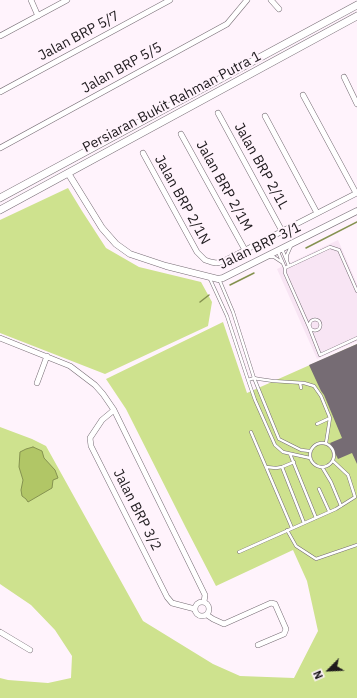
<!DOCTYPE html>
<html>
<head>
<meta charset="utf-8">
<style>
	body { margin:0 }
	#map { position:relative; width:357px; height:698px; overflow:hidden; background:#fff3fc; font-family:"IBM Plex Sans",sans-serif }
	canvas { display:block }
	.north { position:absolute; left:309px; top:650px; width:40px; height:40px; -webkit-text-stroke:3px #fff3fc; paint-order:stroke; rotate:246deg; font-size:11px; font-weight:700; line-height:16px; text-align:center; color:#1d191c }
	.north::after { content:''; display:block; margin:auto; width:14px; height:18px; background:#1d191c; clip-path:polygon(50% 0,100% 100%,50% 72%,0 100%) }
</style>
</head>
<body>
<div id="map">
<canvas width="357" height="698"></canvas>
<div class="north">N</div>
</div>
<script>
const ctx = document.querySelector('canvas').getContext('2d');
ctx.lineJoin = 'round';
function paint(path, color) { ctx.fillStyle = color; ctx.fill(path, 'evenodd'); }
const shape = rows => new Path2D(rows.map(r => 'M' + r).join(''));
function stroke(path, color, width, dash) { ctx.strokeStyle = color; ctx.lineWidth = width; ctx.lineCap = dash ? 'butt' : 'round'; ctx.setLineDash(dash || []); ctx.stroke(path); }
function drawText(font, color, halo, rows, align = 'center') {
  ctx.font = font + ' "IBM Plex Sans",sans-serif'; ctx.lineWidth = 4; ctx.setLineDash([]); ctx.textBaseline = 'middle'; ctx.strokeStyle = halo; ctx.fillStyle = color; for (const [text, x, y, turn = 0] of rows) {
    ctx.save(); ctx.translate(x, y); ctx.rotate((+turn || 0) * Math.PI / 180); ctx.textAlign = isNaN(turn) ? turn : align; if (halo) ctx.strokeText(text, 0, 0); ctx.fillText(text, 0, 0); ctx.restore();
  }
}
const built = shape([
	[338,240,357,284,357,341,317,359,277,269]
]);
const green = shape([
	[68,188,82,211,106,248,139,267,201,282,212,302,208,326,105,374,0,333,0,220],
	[223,322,247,393,357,344,357,698,0,698,0,678,8,680,48,683,71,678,72,656,55,630,31,605,0,584,0,427,32,439,46,446,143,621,213,664,240,676,294,678,318,631,307,581,293,550,216,586,186,528,126,409,106,379]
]);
const water = shape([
	[33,447,42,451,44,458,55,470,58,478,53,480,52,488,28,502,26,499,22,496,21,490,23,480,19,467,20,452,26,449,33,447]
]);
const stream = shape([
	[306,248,357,222],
	[230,285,254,273],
	[200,302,209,295]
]);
const building = shape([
	[357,344,357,464,352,453,338,459,330,443,342,438,324,395,321,391,309,365]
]);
const service = shape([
	[282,249,289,266],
	[278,252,285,268],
	[270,257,274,257,283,263],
	[287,261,287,255,291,246],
	[210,279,227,316,248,380,255,400,275,445,283,452,310,458],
	[219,279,233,312,254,378,279,439,301,450,310,451],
	[357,291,339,250,330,247,285,268,285,273,309,327,320,355,357,338],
	'309.5 325a5.5 5.5 0 1 1 11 0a5.5 5.5 0 1 1-11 0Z',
	[248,380,254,378,259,379,273,381,304,383,314,386,321,396,330,418,326,443],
	[300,383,301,388],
	[317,424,330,418],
	[251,432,292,528],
	'310 455a12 12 0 1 1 24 0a12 12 0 1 1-24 0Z',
	[290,454,316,518],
	[266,467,276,468,282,467,294,462],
	[282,467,304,523],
	[322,467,331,482,341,506],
	[319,489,329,511],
	[287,530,296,546,316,559,357,545],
	[239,552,336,509,355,497,348,475,333,461]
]);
const minor = shape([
	[31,0,38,16],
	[271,0,279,9],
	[0,36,67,0],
	[344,77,357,104],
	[0,92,170,0],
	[303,95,356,193],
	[218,113,282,231],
	[265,116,317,213],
	[181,134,245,250],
	[0,148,227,24,247,0],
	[143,153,197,252,205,260,211,262,216,263,222,262,357,193],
	[0,338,70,366,95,385,103,394,114,410,205,595,204,602],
	[37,383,47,356],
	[114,410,102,420,90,438,91,446,167,597,172,603,195,609],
	'195 609a7 7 0 1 1 14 0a7 7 0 1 1-14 0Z',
	[207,615,213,619,224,624,271,603,275,604,286,629,284,634,258,645],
	[0,632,30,650]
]);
const tertiary = shape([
	[68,173,102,228,116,244,130,254,166,266,218,279,223,278,357,211]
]);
const secondary = shape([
	[0,198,357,5],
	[0,210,357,16]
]);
const streetNames = [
	["Jalan BRP 5/7",79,36,-28],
	["Jalan BRP 5/5",122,68,-29],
	["Persiaran Bukit Rahman Putra 1",172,102,-28],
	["Jalan BRP 2/1L",261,166,61],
	["Jalan BRP 2/1M",224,186,61],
	["Jalan BRP 2/1N",182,200,61],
	["Jalan BRP 3/1",260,246,-26],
	["Jalan BRP 3/2",137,510,63]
];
paint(built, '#f8e5f4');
paint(green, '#cee28e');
paint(water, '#b1c666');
stroke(water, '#859250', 1);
stroke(stream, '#859250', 1.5);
paint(building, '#766c74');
stroke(service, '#766c74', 3.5);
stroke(minor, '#766c74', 6);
stroke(tertiary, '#766c74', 7);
stroke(secondary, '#766c74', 8);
stroke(service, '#fff', 2.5);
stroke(minor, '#fff', 5);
stroke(tertiary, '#fff', 6);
stroke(secondary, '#fff', 7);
drawText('14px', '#1d191c', '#fff3fc', streetNames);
</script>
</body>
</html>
